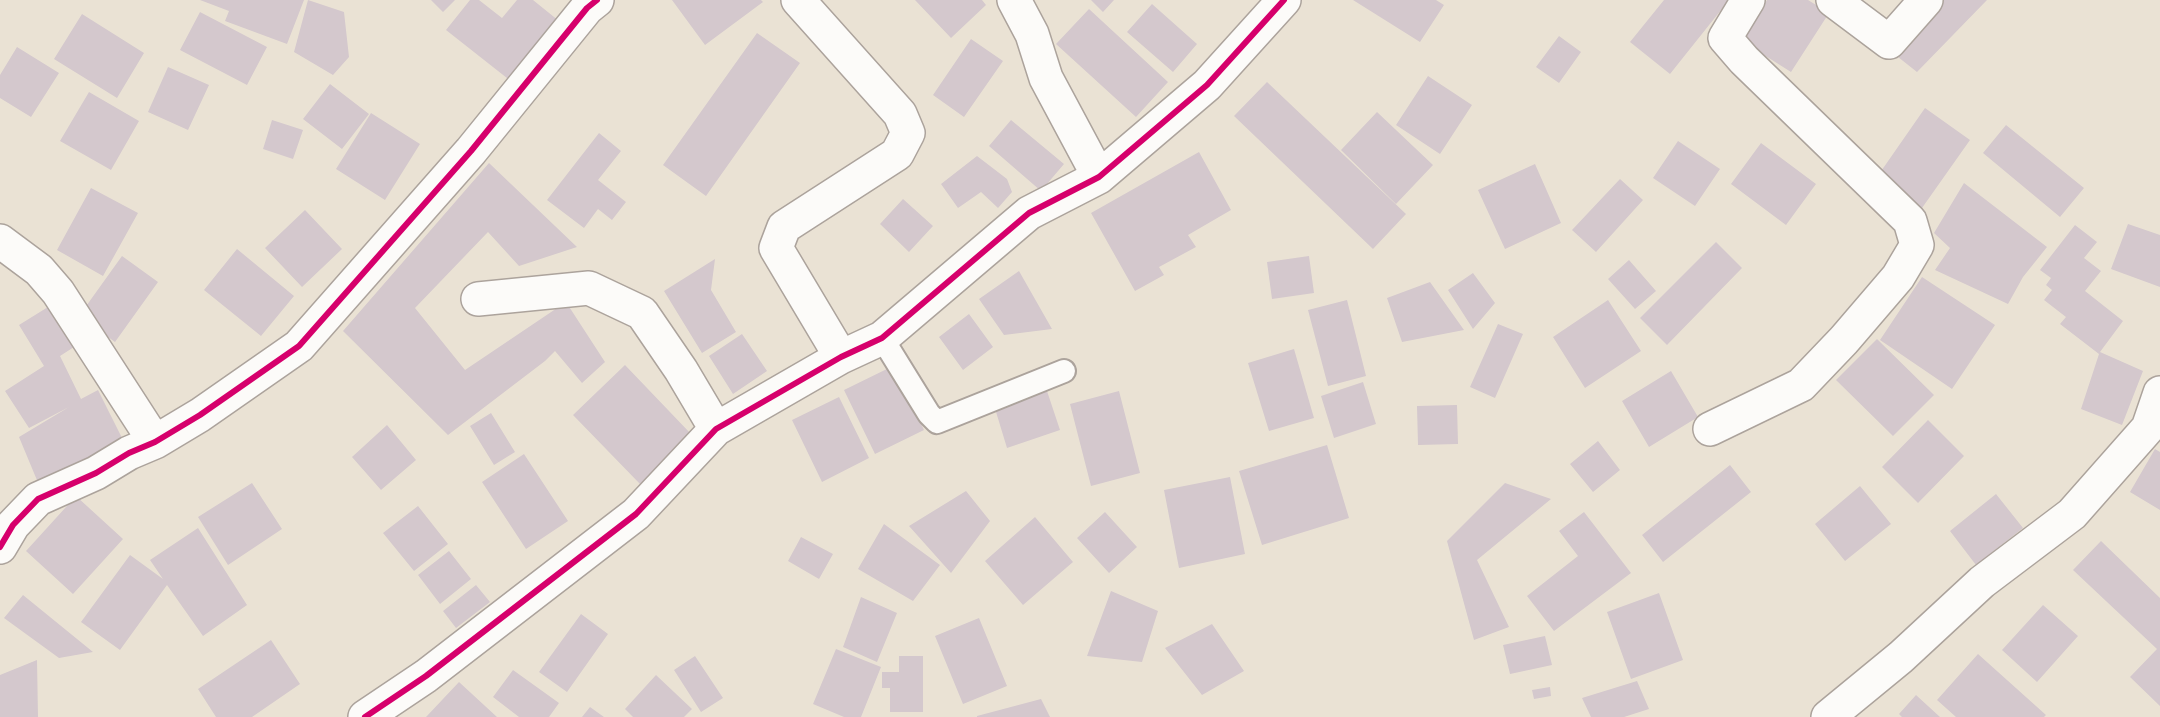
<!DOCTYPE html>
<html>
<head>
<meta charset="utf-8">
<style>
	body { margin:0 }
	canvas { display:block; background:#eae2d4 }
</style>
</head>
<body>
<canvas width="2160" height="717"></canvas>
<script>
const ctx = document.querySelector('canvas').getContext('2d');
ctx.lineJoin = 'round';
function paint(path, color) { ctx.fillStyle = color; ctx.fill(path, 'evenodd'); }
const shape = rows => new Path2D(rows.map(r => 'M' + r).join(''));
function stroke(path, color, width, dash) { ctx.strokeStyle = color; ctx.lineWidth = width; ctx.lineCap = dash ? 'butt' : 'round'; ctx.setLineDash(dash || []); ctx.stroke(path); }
const building = shape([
	[200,0,304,0,287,44,225,21,229,11],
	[308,0,344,12,349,57,333,75,294,52],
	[431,0,455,0,443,12],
	[470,0,479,0,502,18,517,0,533,0,559,21,512,82,446,30],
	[672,0,761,0,763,2,705,45],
	[915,0,982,0,986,5,951,38],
	[1091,0,1114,0,1103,12],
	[1353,0,1436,0,1444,5,1420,42],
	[1664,0,1729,0,1670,74,1630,42],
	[1767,0,1808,0,1829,13,1791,72,1742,41],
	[1941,0,1987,0,1917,72,1893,53],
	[1152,4,1197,44,1173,72,1127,32],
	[1089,9,1168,82,1136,117,1056,44],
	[200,12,267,47,247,85,180,50],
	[82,14,144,53,117,98,54,59],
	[757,33,800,63,706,196,663,165],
	[1559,36,1581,52,1559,83,1536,67],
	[971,39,1003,61,964,117,933,95],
	[17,47,59,73,31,117,0,98,0,75],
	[168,67,209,85,188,130,148,112],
	[1428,76,1472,105,1440,154,1396,125],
	[1267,82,1406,214,1373,249,1234,116],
	[330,84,369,114,342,149,303,119],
	[89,92,139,121,111,170,60,141],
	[1925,108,1970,140,1922,208,1877,177],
	[1377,112,1433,165,1396,204,1341,150],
	[371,113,420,144,385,200,336,169],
	[272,120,303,130,293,159,263,149],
	[1011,120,1064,164,1041,191,989,146],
	[2006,125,2084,188,2060,217,1983,153],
	[599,133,621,151,598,180,626,202,612,220,598,209,584,228,547,200],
	[1678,141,1720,169,1695,206,1653,178],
	[1761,143,1816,184,1786,225,1731,184],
	[1199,152,1231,210,1188,235,1196,247,1159,267,1164,275,1135,291,1091,213],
	[977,156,1007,179,1012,192,998,208,981,192,958,208,941,184],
	[489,163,577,247,519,266,488,232,415,308,465,370,566,302,605,362,582,383,555,351,545,361,448,435,343,331],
	[1535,164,1561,223,1505,249,1478,190],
	[1620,179,1643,200,1596,252,1572,230],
	[1964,183,2047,247,2023,277,2008,304,1935,270,1950,248,1934,233],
	[91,188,138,213,103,276,57,250],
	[903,199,933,226,909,252,880,224],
	[305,210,342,249,302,287,265,248],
	[2128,224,2160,235,2160,287,2111,269],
	[2075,225,2097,242,2084,258,2101,271,2085,291,2123,321,2100,352,2143,371,2122,425,2081,409,2099,354,2060,324,2066,317,2044,300,2052,290,2046,285,2051,278,2040,270],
	[1716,242,1742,268,1667,345,1640,318],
	[237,249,294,296,261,336,204,290],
	[122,256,158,282,115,342,79,316],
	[1309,256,1314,293,1272,299,1267,262],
	[715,259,711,290,736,332,702,353,664,291],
	[1629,260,1656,291,1635,309,1608,279],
	[1019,271,1052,329,1004,335,979,299],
	[1473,273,1495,303,1473,329,1448,290],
	[1922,277,1995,325,1952,389,1880,340],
	[1430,282,1464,330,1402,342,1387,298],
	[1347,300,1366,376,1328,386,1308,310],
	[1608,300,1641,351,1585,388,1553,337],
	[48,307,74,347,60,356,81,399,98,390,124,442,39,485,19,437,69,407,29,428,5,391,44,366,19,325],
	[969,314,993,347,963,370,939,337],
	[1498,324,1523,334,1495,398,1470,387],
	[742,334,767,371,733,394,709,356],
	[1877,339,1934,395,1893,436,1836,380],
	[1294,349,1314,418,1269,431,1248,363],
	[625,365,691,434,640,484,573,415],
	[893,366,924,430,875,454,844,390],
	[1671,371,1698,417,1649,447,1622,401],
	[1363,382,1376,424,1334,438,1321,396],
	[1045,385,1060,430,1007,448,993,402],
	[1119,391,1140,473,1091,486,1070,404],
	[839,397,869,458,822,482,792,420],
	[1457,405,1458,444,1418,445,1417,406],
	[491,413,515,452,494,465,470,426],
	[1928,420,1964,456,1918,503,1882,467],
	[387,425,416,460,381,490,352,457],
	[1598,441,1620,470,1593,492,1570,464],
	[1327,445,1349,518,1262,545,1239,471],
	[2155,449,2160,452,2160,510,2130,492],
	[524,454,568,521,526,549,482,482],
	[1730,465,1751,492,1663,562,1642,535],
	[1230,477,1245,554,1179,568,1164,490],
	[252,483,282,529,228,565,198,517],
	[1505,483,1551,499,1477,560,1509,627,1474,640,1447,541],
	[1860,486,1891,524,1845,561,1815,524],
	[966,491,990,521,951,573,909,526],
	[1996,494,2023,528,1976,565,1950,531],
	[76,496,123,539,73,594,26,551],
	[418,506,448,544,414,571,383,533],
	[1105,512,1137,547,1109,573,1077,538],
	[1584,512,1631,573,1554,631,1527,596,1578,556,1559,531],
	[1035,517,1073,562,1023,605,985,561],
	[884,524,940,565,913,601,858,569],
	[198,528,247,605,203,636,167,585,120,650,81,622,130,555,163,579,150,560],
	[801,537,833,554,819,579,788,561],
	[2101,541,2160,598,2160,706,2130,677,2157,649,2073,570],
	[449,551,471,579,440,604,418,575],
	[476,585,490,602,456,628,443,611],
	[1111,591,1158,611,1142,662,1087,656],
	[1659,593,1683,660,1631,679,1607,612],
	[23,595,93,652,59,658,4,618],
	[861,597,897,613,877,662,843,647],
	[2043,605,2078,636,2037,682,2002,650],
	[581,614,608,634,567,692,539,672],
	[979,618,1007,686,963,704,935,636],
	[1212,624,1244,671,1202,695,1165,648],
	[1545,636,1552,665,1510,674,1503,645],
	[271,640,300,684,252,717,216,717,198,689],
	[836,649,881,667,861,717,844,717,813,704],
	[1978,654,2046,715,2044,717,1956,717,1937,700],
	[695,656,723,698,701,712,674,670],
	[899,656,923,656,923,712,890,712,890,688,882,688,882,672,899,672],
	[37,660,38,717,0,717,0,675],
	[513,670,559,703,549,717,519,717,493,697],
	[656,675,692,709,684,717,633,717,625,709],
	[1637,681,1649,709,1624,717,1591,717,1582,698],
	[459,682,497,717,426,717],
	[1550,687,1551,696,1534,699,1532,690],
	[1916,695,1940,717,1902,717,1899,714],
	[1041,699,1050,717,977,717,977,716],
	[590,707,604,717,582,717]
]);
const lane = shape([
	[882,338,929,414,937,422,1064,371]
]);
const street = shape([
	[798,0,900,114,908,133,897,154,784,227,776,248,841,357],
	[1014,0,1032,34,1046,78,1099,177],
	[1833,0,1889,42,1926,0],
	[0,241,39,270,58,292,155,442],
	[478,299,589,288,642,313,681,370,716,429],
	[1710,429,1801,385,1844,340,1898,277,1917,245,1910,221,1744,60,1725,38,1748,0],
	[0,547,13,525,38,499,96,473,129,453,155,442,200,415,299,346,471,151,587,8,597,0],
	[365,717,426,676,636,514,716,429,841,357,882,338,1029,213,1099,177,1207,85,1284,0],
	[1828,717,1901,657,1982,582,2072,514,2148,428,2160,393]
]);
const cycleway = shape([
	[0,547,13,525,38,499,96,473,129,453,155,442,200,415,299,346,471,151,587,8,597,0],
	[365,717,426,676,636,514,716,429,841,357,882,338,1029,213,1099,177,1207,85,1284,0]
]);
paint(building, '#d4c8cd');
stroke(lane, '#aca39c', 26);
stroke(street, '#aca39c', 36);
stroke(lane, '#fcfbf9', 22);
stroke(street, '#fcfbf9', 33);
stroke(cycleway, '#d6006c', 6);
</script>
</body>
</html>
